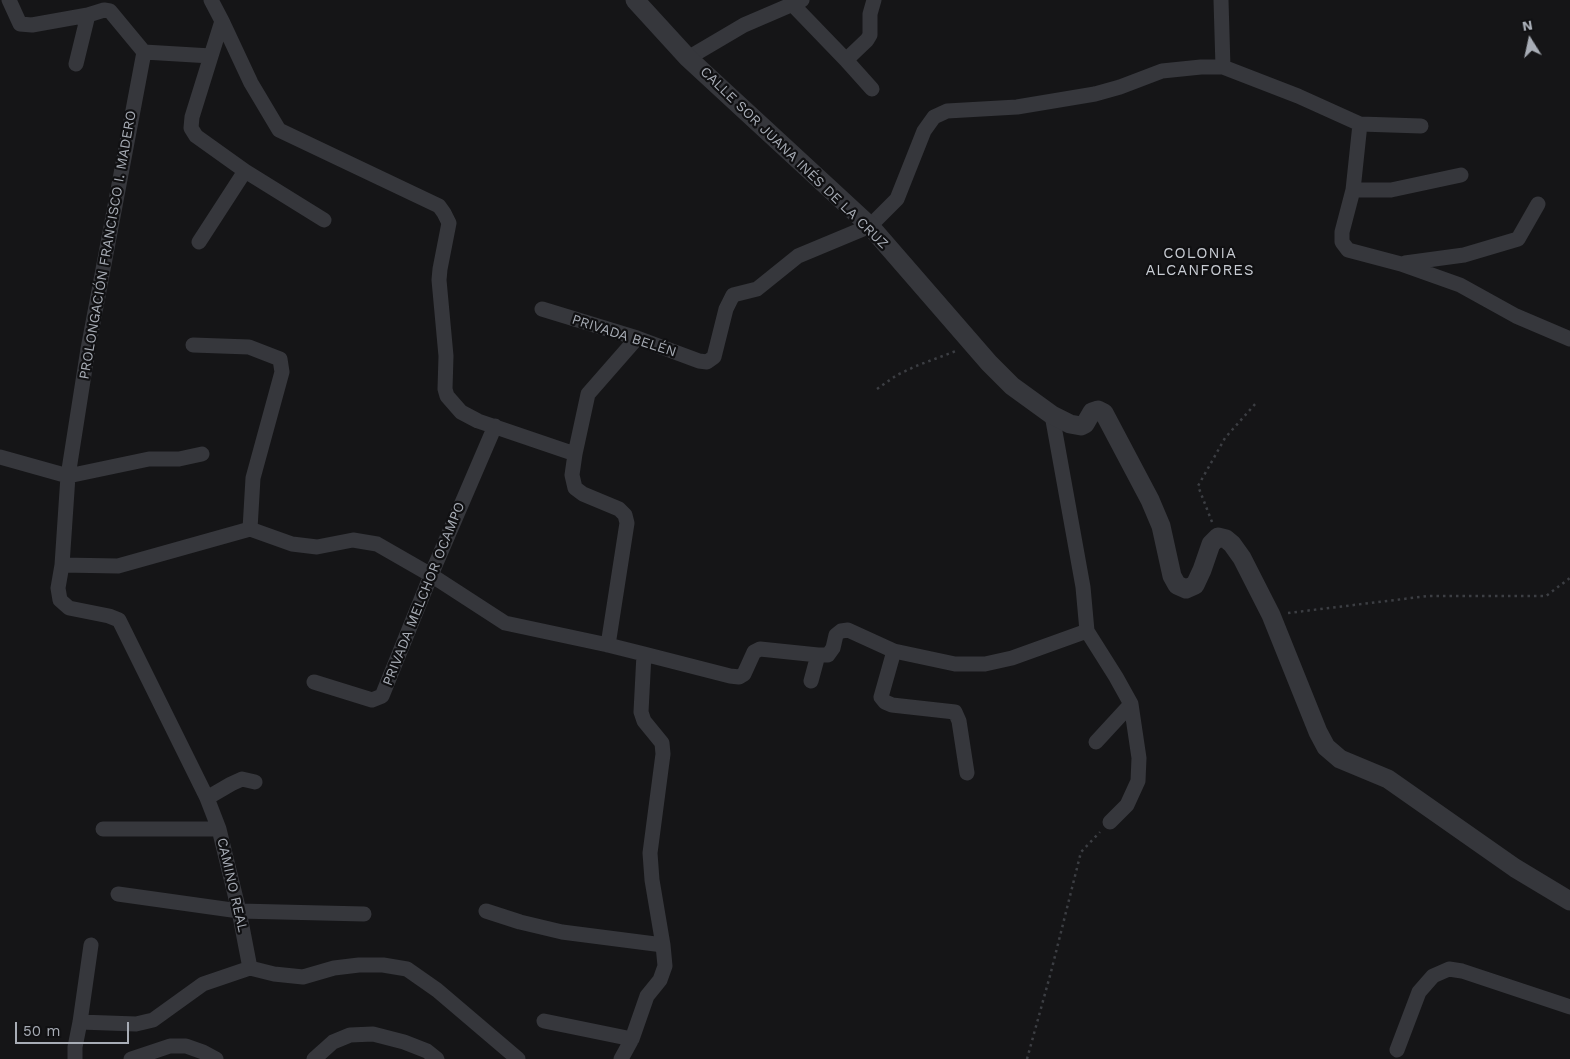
<!DOCTYPE html>
<html>
<head>
<meta charset="utf-8">
<style>
	body { margin:0 }
	#map { position:relative; width:1570px; height:1059px; overflow:hidden; background:#151517; font-family:"Work Sans",sans-serif }
	canvas { display:block }
	.north { position:absolute; left:1505px; top:15px; width:50px; height:50px; -webkit-text-stroke:4px #101012; paint-order:stroke; rotate:350deg; font-size:14px; font-weight:700; line-height:20px; text-align:center; color:#a8adb6 }
	.north::after { content:''; display:block; margin:auto; width:18px; height:22px; background:#a8adb6; clip-path:polygon(50% 0,100% 100%,50% 72%,0 100%) }
	.scale { position:absolute; left:15px; top:1022px; width:114px; height:22px; box-sizing:border-box; border:2px solid #a8adb6; border-top:0; padding-left:6px; font-size:15px; line-height:18px; white-space:nowrap; color:#a8adb6; -webkit-text-stroke:4px #101012; paint-order:stroke }
</style>
</head>
<body>
<div id="map">
<canvas width="1570" height="1059"></canvas>
<div class="north">N</div>
<div class="scale">50 m</div>
</div>
<script>
const ctx = document.querySelector('canvas').getContext('2d');
ctx.lineJoin = 'round';
const shape = rows => new Path2D(rows.map(r => 'M' + r).join(''));
function stroke(path, color, width, dash) { ctx.strokeStyle = color; ctx.lineWidth = width; ctx.lineCap = dash ? 'butt' : 'round'; ctx.setLineDash(dash || []); ctx.stroke(path); }
function drawText(font, color, halo, rows, align = 'center') {
  ctx.font = font + ' "Work Sans",sans-serif'; ctx.lineWidth = 4.5; ctx.setLineDash([]); ctx.textBaseline = 'middle'; ctx.strokeStyle = halo; ctx.fillStyle = color; for (const [text, x, y, turn = 0] of rows) {
    ctx.save(); ctx.translate(x, y); ctx.rotate((+turn || 0) * Math.PI / 180); ctx.textAlign = isNaN(turn) ? turn : align; if (halo) ctx.strokeText(text, 0, 0); ctx.fillText(text, 0, 0); ctx.restore();
  }
}
const path = shape([
	[877,389,897,375,916,366,956,351],
	[1212,522,1198,486,1225,438,1256,403],
	[1288,613,1428,596,1546,596,1570,578],
	[1027,1059,1051,972,1081,852,1100,832]
]);
const minor = shape([
	[9,0,20,24,32,25,88,15,104,10,110,11,144,52],
	[211,0,222,21,211,56,144,52,88,349,68,476,62,565,58,588,60,600,69,608,109,616,119,620,207,798,219,829,239,911,250,968],
	[793,5,846,60],
	[222,21,251,83,279,130,439,206,444,213,449,223,440,269,439,280,446,356,445,389,447,396,461,412,478,421,575,454],
	[211,56,192,117,191,128,196,136,245,171,324,220],
	[688,58,744,25,802,0],
	[76,64,88,15],
	[1223,67,1298,96,1360,124,1421,126],
	[872,89,846,60,867,40,870,35,870,14,874,0],
	[1360,124,1353,190,1342,232,1342,242,1348,250,1401,264,1460,285,1516,316,1570,339],
	[1353,190,1391,190,1461,175],
	[199,242,245,171],
	[1405,263,1464,255,1518,239,1538,204],
	[542,309,637,338,699,361,707,362,714,357,726,309,733,295,757,289,798,256,870,226,897,199,924,131,934,117,947,111,1017,107,1095,94,1120,87,1162,71,1201,67,1223,67,1221,0],
	[193,345,249,347,280,359,282,372,253,478,250,529],
	[1052,415,1083,587,1087,631,1116,677,1131,704,1139,758,1138,781,1127,805,1110,822],
	[0,457,68,476,149,459,179,459,202,454],
	[62,565,118,566,250,529,292,544,317,547,353,540,377,544,431,575,505,623,608,645,644,654,641,712,644,721,662,743,663,754,650,853,652,880,663,945,665,966,660,980,647,996,632,1039,621,1059],
	[608,645,627,523,625,515,619,509,583,494,575,488,572,475,575,454,588,394,637,338],
	[894,651,881,697,885,702,892,705,955,712,959,721,967,773],
	[644,654,730,676,739,677,744,674,754,652,760,649,818,655,828,655,833,648,836,635,841,631,848,630,894,651,955,664,985,664,1012,658,1087,631],
	[811,681,818,655],
	[314,682,372,700,382,696,431,575,495,426],
	[1096,742,1131,704],
	[207,798,231,784,242,779,255,782],
	[103,829,219,829],
	[118,894,239,911,364,914],
	[486,911,520,922,562,932,663,945],
	[250,968,274,974,303,977,334,968,359,965,383,965,407,969,437,990,518,1059],
	[544,1021,632,1039],
	[80,1022,136,1024,153,1020,203,984,250,968],
	[1397,1050,1419,992,1433,976,1449,969,1462,971,1570,1007],
	[75,1059,75,1047,80,1022,91,945],
	[131,1059,170,1046,186,1046,203,1052,216,1059],
	[314,1059,333,1042,350,1035,373,1034,404,1042,427,1051,437,1059]
]);
const tertiary = shape([
	[635,0,688,58,870,226,989,363,1012,386,1052,415,1070,424,1081,426,1085,424,1092,412,1098,410,1104,413,1150,500,1161,526,1172,576,1177,585,1186,589,1195,585,1202,570,1211,544,1218,537,1226,539,1232,544,1242,558,1271,615,1318,732,1326,747,1340,759,1388,779,1515,868,1570,901]
]);
const streetNames = [
	["CALLE SOR JUANA INÉS DE LA CRUZ",794,158,44],
	["PROLONGACIÓN FRANCISCO I. MADERO",108,245,-80],
	["PRIVADA BELÉN",624,336,18],
	["PRIVADA MELCHOR OCAMPO",424,594,-68],
	["CAMINO REAL",232,885,77]
];
const neighbourhoodNames = [
	["COLONIA",1200,254],
	["ALCANFORES",1200,271]
];
stroke(path, '#3c3e43', 2.5, [2.5, 4]);
stroke(minor, '#36373c', 15);
stroke(tertiary, '#36373c', 19);
drawText('14px', '#a8adb6', '#101012', streetNames);
ctx.letterSpacing = '1px';
drawText('15px', '#c8ccd3', '#101012', neighbourhoodNames);
ctx.letterSpacing = '0px';
</script>
</body>
</html>
